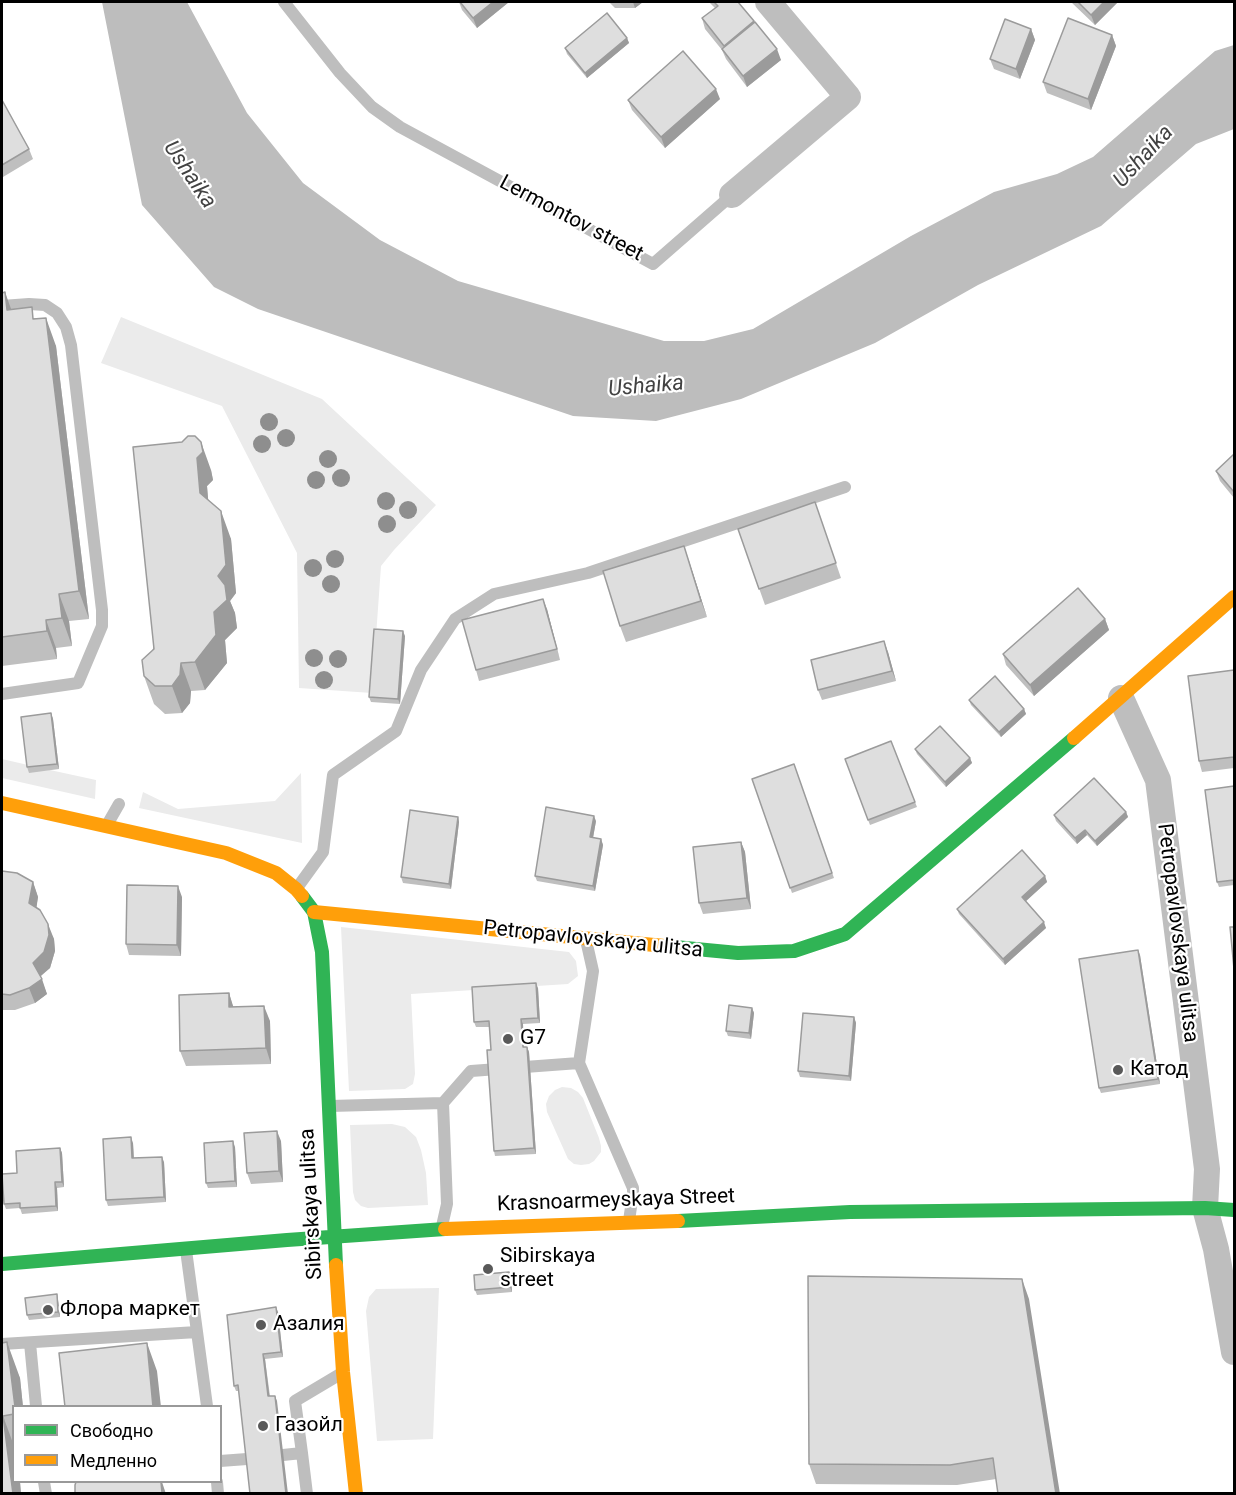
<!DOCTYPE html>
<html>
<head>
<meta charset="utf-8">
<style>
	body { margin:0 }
	#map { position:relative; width:1236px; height:1495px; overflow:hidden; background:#fff; font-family:Roboto,sans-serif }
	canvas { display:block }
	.frame { position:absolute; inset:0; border:3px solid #000; pointer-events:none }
	.legend { position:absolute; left:12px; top:1405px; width:210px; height:78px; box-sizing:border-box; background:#fff; border:2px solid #999; margin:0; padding:8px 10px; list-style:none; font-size:18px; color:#000 }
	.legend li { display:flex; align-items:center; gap:12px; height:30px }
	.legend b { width:30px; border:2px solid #999 }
</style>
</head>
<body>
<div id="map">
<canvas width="1236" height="1495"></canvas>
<div class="frame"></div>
<ul class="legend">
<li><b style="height:8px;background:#30b455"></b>Свободно</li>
<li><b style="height:8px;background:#ff9f0a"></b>Медленно</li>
</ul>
</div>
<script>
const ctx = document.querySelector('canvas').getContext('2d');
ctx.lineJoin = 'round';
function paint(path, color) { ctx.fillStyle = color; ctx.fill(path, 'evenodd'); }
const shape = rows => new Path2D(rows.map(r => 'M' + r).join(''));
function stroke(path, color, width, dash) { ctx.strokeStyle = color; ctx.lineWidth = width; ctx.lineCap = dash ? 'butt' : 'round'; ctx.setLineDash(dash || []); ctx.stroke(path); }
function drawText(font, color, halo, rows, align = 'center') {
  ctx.font = font + ' Roboto,sans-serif'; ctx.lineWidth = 4.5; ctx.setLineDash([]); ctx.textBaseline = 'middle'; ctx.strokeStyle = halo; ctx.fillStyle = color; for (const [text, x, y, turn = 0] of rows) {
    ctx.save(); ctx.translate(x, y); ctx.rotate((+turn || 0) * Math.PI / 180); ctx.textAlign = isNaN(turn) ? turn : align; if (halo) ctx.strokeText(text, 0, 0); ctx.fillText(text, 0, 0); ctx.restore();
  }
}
const green = shape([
	[121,317,322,399,436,505,394,550,381,566,372,693,299,688,297,553,222,406,101,363],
	[2,759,28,765,29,772,50,770,96,780,95,799,2,778],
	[301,773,302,843,139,808,143,792,178,809,275,801],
	[341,927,569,952,576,961,578,976,568,984,411,994,415,1074,413,1084,405,1089,349,1091],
	[562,1087,571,1088,578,1092,583,1098,599,1138,601,1146,601,1152,594,1161,589,1164,581,1165,574,1164,568,1159,547,1112,546,1104,549,1096,555,1090],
	[392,1124,405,1127,416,1137,421,1150,426,1173,428,1205,368,1208,361,1206,355,1200,353,1192,350,1125],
	[439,1288,433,1439,377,1441,366,1311,369,1297,376,1289]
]);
const water = shape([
	[102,2,187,2,247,113,303,183,380,240,458,281,664,341,704,341,753,329,911,236,994,192,1057,174,1093,157,1215,51,1234,45,1234,129,1196,144,1101,226,978,285,875,343,741,399,656,421,573,416,258,309,214,287,142,205]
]);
const lane = shape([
	[284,2,340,73,372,107,400,127,653,264,732,195],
	[2,306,29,304,45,305,57,313,66,327,71,345,102,610,102,626,78,683,2,694],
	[107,825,119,804],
	[297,888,323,852,333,775,396,731,421,670,455,619,494,594,588,573,845,487],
	[579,1063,593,971,586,940],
	[330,1106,443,1103],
	[442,1226,447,1204,443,1103,471,1071,579,1063,633,1188,633,1193,629,1221],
	[186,1250,207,1406],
	[30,1343,36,1406],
	[2,1344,197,1332],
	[302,1453,295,1401,342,1373],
	[283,1455,302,1453,307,1494],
	[220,1461,247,1459],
	[44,1482,46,1494],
	[217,1482,218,1494]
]);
const street = shape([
	[732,195,848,97,768,2],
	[1121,698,1158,780,1207,1169,1205,1208,1216,1249,1234,1352]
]);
const fast = shape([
	[302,896,314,912,322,952,336,1265],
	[675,947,738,953,794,951,845,934,1074,738],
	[678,1221,850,1212,1205,1208,1234,1210],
	[2,1264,287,1240,445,1229]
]);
const slow = shape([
	[1074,738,1234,597],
	[2,803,226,853,276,873,296,889,302,896],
	[314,912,675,947],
	[445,1229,678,1221],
	[336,1265,343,1372,356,1494]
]);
const trees = [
	[269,422],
	[286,438],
	[262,444],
	[328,459],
	[341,478],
	[316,480],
	[386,501],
	[408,510],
	[387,524],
	[335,559],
	[313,568],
	[331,584],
	[314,658],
	[338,659],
	[324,680]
];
const wall = shape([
	[459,2,509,2,477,28,462,10],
	[609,2,643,2,635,8,615,8],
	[709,2,738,2,781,60,747,87,726,59,722,50,705,29,702,18,715,8],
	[1071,2,1118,2,1095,25],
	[1031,29,1035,40,1020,79,994,69,990,59],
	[1112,35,1116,46,1091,110,1047,93,1043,82],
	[627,38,629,43,587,78,567,54,565,48],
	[720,99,665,148,632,110,628,100],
	[2,100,29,149,33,159,3,177,2,175],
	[2,293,11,310,36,319,56,346,89,619,69,621,72,646,56,648,57,659,2,666],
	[1234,454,1234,498,1220,481,1216,471],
	[211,470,213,480,207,486,208,500,231,539,236,593,230,601,235,613,237,628,225,640,227,663,205,690,191,691,190,703,182,713,165,714,154,704,144,676],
	[815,502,841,578,765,605,738,529],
	[689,561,707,617,626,642,620,626],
	[547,609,560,660,479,681,476,670],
	[1105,619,1109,630,1034,696,1006,665,1003,654],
	[405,636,400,704,371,702,369,697],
	[888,652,896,681,822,700,818,690],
	[1234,670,1234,768,1202,772,1199,761],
	[969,700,1024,709,1026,714,1001,737,971,705],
	[51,713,53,719,59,769,29,773,27,767],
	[891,741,917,807,870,825,845,759],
	[915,749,970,758,972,763,946,787,917,754],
	[794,764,834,878,792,893,752,779],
	[1234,786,1234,885,1219,887,1217,882],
	[1126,812,1128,817,1097,846,1087,835,1077,844,1056,821,1054,815],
	[458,817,459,822,451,889,403,883,401,877],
	[596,821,593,838,601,839,603,845,595,891,537,881,535,876],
	[741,842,745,852,751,909,703,914,699,903],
	[2,871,33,882,38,897,36,908,54,939,55,951,50,968,40,977,47,994,35,1003,15,1010,2,1010],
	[1045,876,1047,882,1025,901,1046,928,1005,965,959,914,957,909],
	[182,897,181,956,129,955,126,944],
	[1140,955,1160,1084,1101,1093,1099,1088],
	[538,988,540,1023,523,1024,524,1047,527,1047,529,1052,536,1154,495,1156,494,1151,491,1050,490,1027,476,1027,474,1022],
	[229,993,233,1007,270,1021,271,1064,186,1066,180,1051],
	[752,1008,754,1013,751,1039,728,1036,726,1031],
	[854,1017,856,1023,851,1081,800,1077,798,1071],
	[281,1141,283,1182,251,1184,247,1173],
	[133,1143,134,1158,164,1162,166,1202,108,1206,106,1200],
	[235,1147,237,1187,208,1188,206,1183],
	[60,1148,62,1153,64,1187,57,1188,58,1211,22,1214,20,1208,6,1209,4,1204],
	[511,1278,512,1292,477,1295,475,1290],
	[57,1294,58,1300,60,1317,29,1320,27,1315],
	[1029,1299,996,1479,957,1485,816,1484,809,1464],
	[278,1312,283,1357,265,1359,270,1396,277,1401,238,1391,236,1391,234,1386],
	[2,1343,20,1378,23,1407,14,1407,14,1482,20,1482,21,1494,2,1494]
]);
const shadedWall = shape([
	[493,2,509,2,477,28,473,18],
	[633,2,643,2,635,8],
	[1104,2,1118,2,1095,25,1091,15],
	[754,21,758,32,727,56,724,46],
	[1031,29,1035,40,1020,79,1016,69],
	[1112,35,1116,46,1091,110,1088,99],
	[627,38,629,43,587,78,585,73],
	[777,49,781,60,747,87,743,76],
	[716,89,720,99,665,148,661,137],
	[5,292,15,320,7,310],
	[46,318,56,346,89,619,79,591],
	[201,442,211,470,213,480,207,486,210,521,200,493,197,458],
	[221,511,231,539,236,593,230,601,235,613,237,628,225,640,227,663,205,690,195,662,218,576],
	[684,546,689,561,707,617,701,601],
	[59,594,69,621,72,646,62,618],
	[543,599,547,609,560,660,557,649],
	[1105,619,1109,630,1034,696,1030,685],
	[46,620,56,648,57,659,47,631],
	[403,631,405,636,400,704,398,699],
	[884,641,888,652,896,681,892,671],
	[181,663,191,691,190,703,182,713,172,686],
	[1024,709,1026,714,1001,737,999,732],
	[51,713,53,719,59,769,57,764],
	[970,758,972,763,946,787,945,782],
	[1126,812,1128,817,1097,846,1095,841],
	[594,816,596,821,592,843,590,837],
	[458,817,459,822,451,889,449,884],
	[1085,830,1087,835,1077,844,1075,838],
	[601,839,603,845,595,891,593,886],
	[741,842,745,852,751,909,747,898],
	[1045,876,1047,882,1024,903,1022,897],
	[33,882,38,897,35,918,29,903],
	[178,886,182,897,181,956,177,945],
	[1044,922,1046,928,1005,965,1003,959],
	[48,924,54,939,55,951,50,968,38,978,33,963],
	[1138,950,1140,955,1160,1084,1158,1079],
	[42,979,47,994,35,1003,29,988],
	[536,983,538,988,540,1023,538,1018],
	[229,993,234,1009,229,1007],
	[264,1006,270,1021,271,1064,266,1048],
	[752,1008,754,1013,751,1039,749,1033],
	[854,1017,856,1023,851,1081,849,1076],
	[521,1019,523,1024,524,1052,523,1047],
	[527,1047,529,1052,536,1154,534,1148],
	[277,1131,281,1141,283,1182,279,1171],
	[131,1137,133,1143,134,1164,132,1158],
	[233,1141,235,1147,237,1187,235,1181],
	[60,1148,62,1153,64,1187,62,1182],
	[162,1157,164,1162,166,1202,164,1197],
	[55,1182,57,1188,58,1211,56,1206],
	[509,1272,511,1278,512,1292,510,1287],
	[1022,1279,1029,1299,1060,1494,1056,1494],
	[57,1294,58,1300,60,1317,58,1312],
	[276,1307,278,1312,283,1357,281,1352],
	[7,1342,20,1378,23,1407,15,1407],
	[147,1343,157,1371,161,1407,153,1407],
	[263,1354,265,1359,270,1401,268,1396],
	[275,1396,277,1401,288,1494,286,1494],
	[3,1416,14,1446,14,1482,20,1482,21,1494,13,1494],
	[161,1482,162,1482,166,1494,162,1494]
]);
const building = shape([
	[460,2,493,2,473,18,460,2],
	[714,2,738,2,754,21,724,46,702,18,718,6,714,2],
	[1078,2,1104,2,1091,15,1078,2],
	[607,13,627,38,585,73,565,48,607,13],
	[1068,18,1112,35,1088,99,1043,82,1068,18],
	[1005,19,1031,29,1016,69,990,59,1005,19],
	[755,22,777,49,743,76,722,49,755,22],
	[683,51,716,89,661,137,628,100,683,51],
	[2,100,29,149,2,165,2,100],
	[5,292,7,310,32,307,33,319,46,318,79,591,59,594,62,618,46,620,47,631,2,637,2,293,5,292],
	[188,436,195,436,201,442,203,452,197,458,200,493,221,511,226,565,218,576,225,585,227,600,214,612,216,635,195,662,181,663,180,675,172,686,155,686,144,676,142,660,154,649,133,447,182,442,188,436],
	[1234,454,1234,492,1216,471,1234,454],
	[815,502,836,563,759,589,738,529,815,502],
	[684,546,701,601,620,626,603,571,684,546],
	[1078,588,1105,619,1030,685,1003,654,1078,588],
	[543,599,557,649,476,670,462,620,543,599],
	[374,629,403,631,398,699,369,697,374,629],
	[884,641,892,671,818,690,811,660,884,641],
	[1234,670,1234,757,1199,761,1188,676,1234,670],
	[995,676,1024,709,999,732,969,700,995,676],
	[51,713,57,764,27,767,21,717,51,713],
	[940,726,970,758,945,782,915,749,940,726],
	[891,741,915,802,868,820,845,759,891,741],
	[794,764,832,873,790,888,752,779,794,764],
	[1094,778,1126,812,1095,841,1085,830,1075,838,1054,815,1094,778],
	[1234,786,1234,880,1217,882,1205,790,1234,786],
	[546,807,594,816,590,837,601,839,593,886,535,876,546,807],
	[410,810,458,817,449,884,401,877,410,810],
	[741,842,747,898,699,903,693,847,741,842],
	[1022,850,1045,876,1022,897,1044,922,1003,959,957,909,1022,850],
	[2,871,17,873,33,882,29,903,40,910,48,924,49,935,44,952,33,963,42,979,29,988,10,995,2,994,2,871],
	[127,885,178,886,177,945,126,944,127,885],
	[1230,927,1234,927,1234,969,1230,927],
	[1138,950,1158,1079,1099,1088,1079,959,1138,950],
	[536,983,538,1018,521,1019,523,1047,527,1047,534,1148,494,1151,487,1050,491,1050,489,1021,474,1022,472,987,536,983],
	[229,993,229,1007,264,1006,266,1048,180,1051,179,995,229,993],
	[729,1005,752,1008,749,1033,726,1031,729,1005],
	[803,1013,854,1017,849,1076,798,1071,803,1013],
	[277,1131,279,1171,247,1173,244,1133,277,1131],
	[131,1137,132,1158,162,1157,164,1197,106,1200,103,1139,131,1137],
	[233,1141,235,1181,206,1183,204,1143,233,1141],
	[60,1148,62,1182,55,1182,56,1206,20,1208,20,1203,4,1204,2,1174,17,1173,16,1151,60,1148],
	[509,1272,510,1287,475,1290,474,1275,509,1272],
	[808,1276,1022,1279,1056,1494,998,1494,993,1458,950,1465,809,1464,808,1276],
	[57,1294,58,1312,27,1315,25,1298,57,1294],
	[276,1307,281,1352,263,1354,268,1396,275,1396,286,1494,250,1494,238,1385,234,1386,227,1315,276,1307],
	[7,1342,15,1407,14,1407,14,1414,3,1416,13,1494,2,1494,2,1343,7,1342],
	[147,1343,153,1407,65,1407,59,1353,147,1343],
	[76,1482,161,1482,162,1493,75,1494,75,1485,76,1482]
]);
const markers = [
	[508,1039,6,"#595959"],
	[1118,1070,6,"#595959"],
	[488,1269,6,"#595959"],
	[48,1310,6,"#595959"],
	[261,1325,6,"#595959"],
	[263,1426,6,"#595959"]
];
const streetNames = [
	["Lermontov street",571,219,28],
	["Petropavlovskaya ulitsa",1177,933,83],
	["Petropavlovskaya ulitsa",593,940,6],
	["Krasnoarmeyskaya Street",616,1201,-2],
	["Sibirskaya ulitsa",312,1204,-93]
];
const poiNames = [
	["G7",520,1039],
	["Катод",1130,1070],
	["Sibirskaya",500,1257],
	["street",500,1281],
	["Флора маркет",60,1310],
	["Азалия",273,1325],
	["Газойл",275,1426]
];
const waterNames = [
	["Ushaika",1144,157,-47],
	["Ushaika",189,175,56],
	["Ushaika",646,387,-5]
];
paint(green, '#ebebeb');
paint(water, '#bdbdbd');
stroke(lane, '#bebebe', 12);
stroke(street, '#bebebe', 26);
stroke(fast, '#30b455', 14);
stroke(slow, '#ff9f0a', 14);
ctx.fillStyle = '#8e8e8e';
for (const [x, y] of trees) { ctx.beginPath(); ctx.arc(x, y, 9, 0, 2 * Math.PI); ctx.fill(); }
paint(wall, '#bfbfbf');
paint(shadedWall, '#9b9b9b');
paint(building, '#dedede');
stroke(building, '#9b9b9b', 1.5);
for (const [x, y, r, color] of markers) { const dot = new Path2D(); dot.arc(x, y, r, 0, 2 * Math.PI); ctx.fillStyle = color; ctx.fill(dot); stroke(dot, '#fff', 2); }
drawText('21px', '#000', '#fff', streetNames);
drawText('21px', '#000', '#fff', poiNames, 'left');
drawText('italic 22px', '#424242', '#fff', waterNames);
</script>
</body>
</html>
